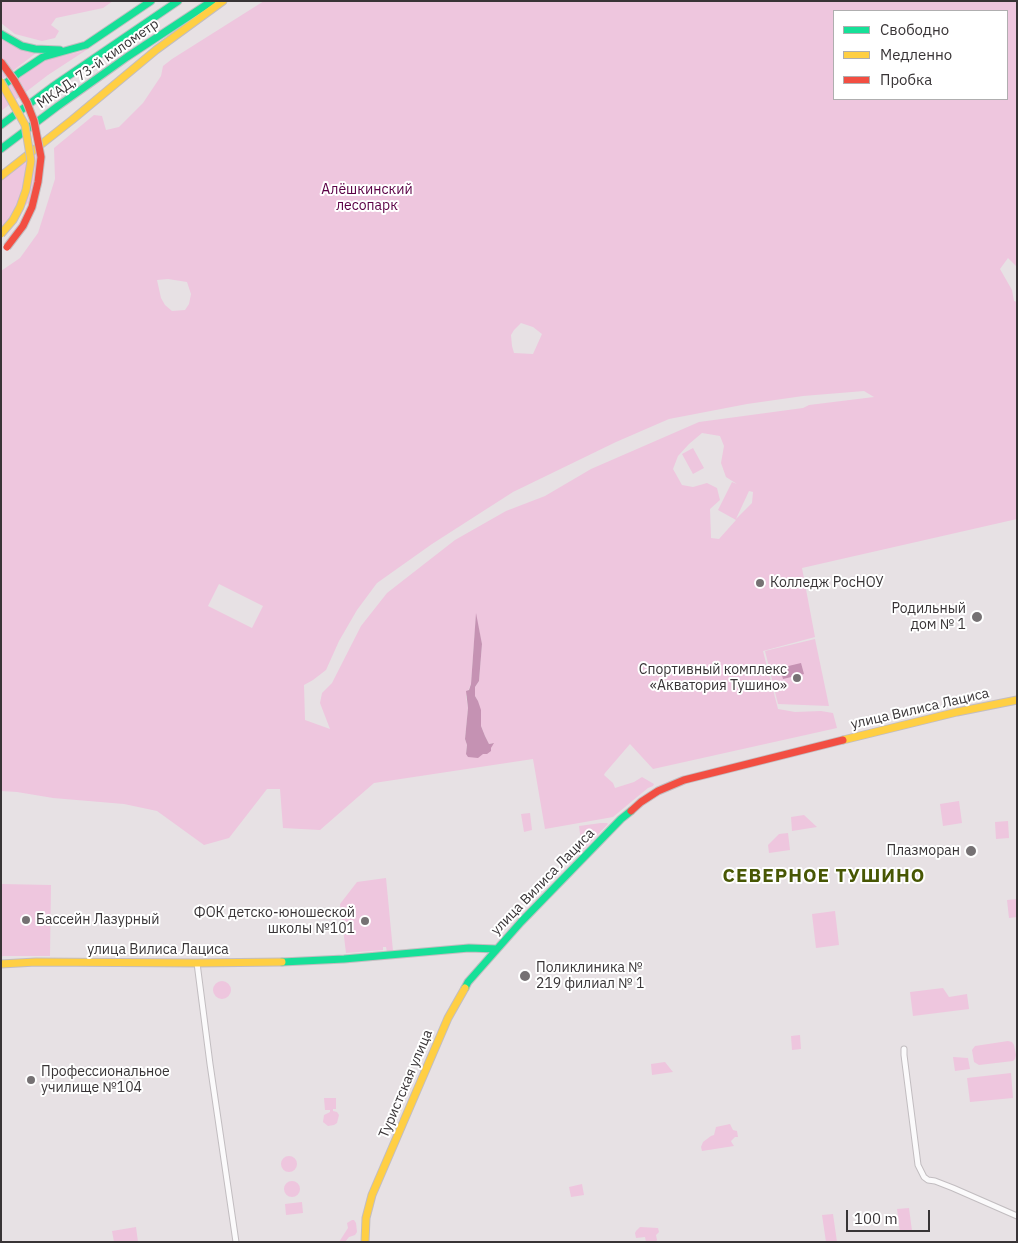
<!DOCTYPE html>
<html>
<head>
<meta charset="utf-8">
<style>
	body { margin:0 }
	#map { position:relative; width:1018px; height:1243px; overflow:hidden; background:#e7e1e4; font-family:"IBM Plex Sans",sans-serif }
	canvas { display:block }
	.frame { position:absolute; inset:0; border:2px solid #383436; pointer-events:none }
	.legend { position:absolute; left:833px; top:10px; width:175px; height:90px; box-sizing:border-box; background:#fff; border:1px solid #afaeaf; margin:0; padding:6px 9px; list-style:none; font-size:15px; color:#383436 }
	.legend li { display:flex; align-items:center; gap:10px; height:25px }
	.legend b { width:25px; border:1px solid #afaeaf }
	.scale { position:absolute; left:846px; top:1210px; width:84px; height:22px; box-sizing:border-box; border:2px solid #383436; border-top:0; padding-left:6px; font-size:15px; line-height:18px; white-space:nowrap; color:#383436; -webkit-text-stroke:4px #fff; paint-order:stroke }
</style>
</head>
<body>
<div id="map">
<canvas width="1018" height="1243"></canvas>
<div class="frame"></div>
<ul class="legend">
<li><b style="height:6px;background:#16e098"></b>Свободно</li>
<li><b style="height:6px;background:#ffcf43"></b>Медленно</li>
<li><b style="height:6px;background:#f24e42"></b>Пробка</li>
</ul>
<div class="scale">100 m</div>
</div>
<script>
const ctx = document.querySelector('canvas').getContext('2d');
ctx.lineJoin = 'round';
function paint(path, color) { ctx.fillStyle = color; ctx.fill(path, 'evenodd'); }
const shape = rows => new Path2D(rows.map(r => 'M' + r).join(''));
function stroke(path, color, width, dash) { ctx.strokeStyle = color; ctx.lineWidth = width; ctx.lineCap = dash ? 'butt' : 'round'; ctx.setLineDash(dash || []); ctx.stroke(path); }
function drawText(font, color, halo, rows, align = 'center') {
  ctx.font = font + ' "IBM Plex Sans",sans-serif'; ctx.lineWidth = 4; ctx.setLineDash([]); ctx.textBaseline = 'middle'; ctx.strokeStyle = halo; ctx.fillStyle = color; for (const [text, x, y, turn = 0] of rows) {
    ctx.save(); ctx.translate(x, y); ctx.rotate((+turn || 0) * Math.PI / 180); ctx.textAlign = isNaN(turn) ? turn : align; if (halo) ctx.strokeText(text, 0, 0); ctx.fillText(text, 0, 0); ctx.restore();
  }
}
const green = shape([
	[1,1,113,1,103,8,56,18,51,25,59,31,55,38,42,41,15,34,1,23],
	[264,1,1017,1,1017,267,1008,258,1000,269,1012,290,1014,301,1017,302,1017,519,802,568,815,637,763,651,778,709,795,712,821,711,833,713,837,728,653,769,630,744,605,773,604,775,613,783,615,788,634,782,642,777,654,784,653,786,648,788,631,802,613,817,545,829,533,759,374,783,320,830,283,828,280,789,267,789,229,838,204,845,157,811,124,804,53,798,17,792,1,791,1,271,20,258,38,233,55,179,54,148,94,115,102,116,106,130,119,127,143,103,161,76,163,66,172,59],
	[834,11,1007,11,1007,99,834,99],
	[168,279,187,282,191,294,189,304,185,310,172,311,165,305,161,298,157,280],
	[521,323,533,327,542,334,533,354,514,353,512,346,511,335,514,330],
	[864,391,874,397,809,405,803,408,699,422,591,469,545,496,506,511,455,540,387,593,361,626,332,683,322,693,320,703,330,729,305,720,304,685,313,680,326,670,339,641,357,610,377,583,432,544,513,492,616,442,669,419,747,404,803,396],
	[702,433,720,436,724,446,721,463,726,477,737,484,732,482,718,510,736,520,719,539,711,538,710,509,720,500,717,488,707,483,693,487,682,485,673,469,678,456,689,444],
	[749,491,753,492,752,503,736,519],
	[219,584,263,606,252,628,208,606],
	[476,616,482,644,479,681,475,687,475,696,478,701,481,726,485,736,489,744,493,743,491,748,466,754,467,745,465,739,468,708,466,696,471,684],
	[1,38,17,47,36,53,1,80],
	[94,45,48,75,1,111,1,92,27,71,37,64,48,58,63,56,80,52],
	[44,147,39,193,1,228,1,180],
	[693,448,704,468,693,474,682,454],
	[815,639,829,706,778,704,765,651],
	[959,801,962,823,943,826,940,804],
	[530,813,532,830,524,832,521,814],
	[804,815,817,827,792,831,791,817],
	[1008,821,1009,838,996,839,995,822],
	[601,823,607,823,608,824,584,849,582,848,579,826],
	[788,833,790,850,769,853,768,845,779,834],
	[386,878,393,951,387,952,386,947,383,947,383,950,346,953,340,904,357,882],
	[1,884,51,885,50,956,3,956,1,957],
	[1017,899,1017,917,1009,918,1007,900],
	[835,911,839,945,816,948,812,914],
	'213 990a9 9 0 1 1 18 0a9 9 0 1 1-18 0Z',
	[943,988,949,997,967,994,969,1009,913,1016,910,992],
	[800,1035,801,1049,792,1050,791,1036],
	[1008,1041,1012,1042,1014,1045,1016,1055,1015,1059,1013,1061,979,1065,974,1062,972,1050,975,1046],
	[953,1057,968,1058,970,1069,955,1071],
	[665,1062,673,1072,652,1075,651,1064],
	[1011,1073,1013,1098,970,1102,967,1078],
	[324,1098,336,1098,336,1109,333,1109,333,1111,337,1112,339,1115,337,1123,334,1125,328,1126,323,1122,324,1115,330,1112,330,1110,325,1110],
	[730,1124,733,1130,737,1131,738,1137,735,1137,731,1141,732,1143,734,1146,702,1151,701,1147,703,1142,711,1136,714,1135,716,1127],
	'281 1164a8 8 0 1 1 16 0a8 8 0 1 1-16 0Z',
	'284 1189a8 8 0 1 1 16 0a8 8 0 1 1-16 0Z',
	[582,1184,584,1195,571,1197,569,1187],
	[302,1202,303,1213,286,1215,285,1204],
	[909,1208,912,1231,900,1232,897,1209],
	[833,1214,837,1242,826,1242,822,1215],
	[352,1220,354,1220,356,1223,357,1232,355,1235,349,1237,345,1242,339,1242,348,1228,347,1223],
	[136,1227,138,1242,114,1242,112,1231],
	[640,1227,658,1228,659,1232,656,1235,657,1240,656,1242,646,1242,645,1237,636,1238,635,1233,636,1231]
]);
const water = shape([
	[476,613,482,644,479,681,475,687,475,696,478,701,481,710,481,726,485,736,489,744,494,743,491,748,491,751,487,754,483,754,478,758,468,757,466,754,467,745,465,739,468,708,466,691,469,690,471,684],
	[801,663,804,674,783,679,780,668]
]);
const street = shape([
	[197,963,210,1064,236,1242],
	[904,1049,904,1055,918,1165,924,1177,928,1180,935,1181,953,1188,1017,1216]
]);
const fast = shape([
	[1,34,22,46,35,49,60,50],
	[1,87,19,73,43,57,86,45,151,1],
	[1,125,52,87,178,1],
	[1,149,58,106,127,57,212,1],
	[282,962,344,959,469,948,497,949],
	[465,988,468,982,521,922,621,819,631,811]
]);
const slow = shape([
	[1,176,72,120,156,50,223,1],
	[843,740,957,712,1017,700],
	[1,964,36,962,197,963,282,962],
	[365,1242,366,1218,372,1195,448,1018,465,988]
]);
const jam = shape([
	[631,811,641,802,658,791,684,780,843,740]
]);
const slowBridge = shape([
	[1,82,25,125,31,161,26,190,20,207,13,220,1,234]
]);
const jamBridge = shape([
	[1,62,14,80,27,103,34,121,41,157,38,182,32,207,23,226,7,247]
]);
const markers = [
	[760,583,5,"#757173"],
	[977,617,6,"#757173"],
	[797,678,5,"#757173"],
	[971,851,6,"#757173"],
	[26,920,5,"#757173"],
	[365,921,5,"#757173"],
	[525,976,6,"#757173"],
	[31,1080,5,"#757173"]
];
const streetNames = [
	["МКАД, 73-й километр",98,64,-35],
	["улица Вилиса Лациса",920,709,-13],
	["улица Вилиса Лациса",543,882,-46],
	["улица Вилиса Лациса",158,950],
	["Туристская улица",406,1084,-67]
];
const parkNames = [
	["Алёшкинский",367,190],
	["лесопарк",367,206]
];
const poiNames = [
	["Колледж РосНОУ",770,583],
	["Родильный",966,609,"right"],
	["дом № 1",966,625,"right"],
	["Спортивный комплекс",787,670,"right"],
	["«Акватория Тушино»",787,686,"right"],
	["Плазморан",960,851,"right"],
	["ФОК детско-юношеской",355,913,"right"],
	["школы №101",355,929,"right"],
	["Бассейн Лазурный",36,920],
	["Поликлиника №",536,968],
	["219 филиал № 1",536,984],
	["Профессиональное",41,1072],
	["училище №104",41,1088]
];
const districtNames = [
	["СЕВЕРНОЕ ТУШИНО",824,877]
];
paint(green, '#eec6de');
paint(water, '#c592b3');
stroke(street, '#c2bdc0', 7);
stroke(fast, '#c2bdc0', 9);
stroke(slow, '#c2bdc0', 9);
stroke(jam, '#c2bdc0', 9);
stroke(street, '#fbfafb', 5);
stroke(fast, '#16e098', 7);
stroke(slow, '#ffcf43', 7);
stroke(jam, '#f24e42', 7);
stroke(slowBridge, '#c2bdc0', 9, []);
stroke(jamBridge, '#c2bdc0', 9, []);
stroke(slowBridge, '#ffcf43', 7);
stroke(jamBridge, '#f24e42', 7);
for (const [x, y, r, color] of markers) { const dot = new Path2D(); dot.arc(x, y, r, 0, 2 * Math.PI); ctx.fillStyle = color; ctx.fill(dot); stroke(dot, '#fff', 2); }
drawText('14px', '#383436', '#fff', streetNames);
drawText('14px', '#5a0045', '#fff', parkNames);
drawText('14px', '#383436', '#fff', poiNames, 'left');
ctx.letterSpacing = '1px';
drawText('bold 19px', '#485704', '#fff', districtNames);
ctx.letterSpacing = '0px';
</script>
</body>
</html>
